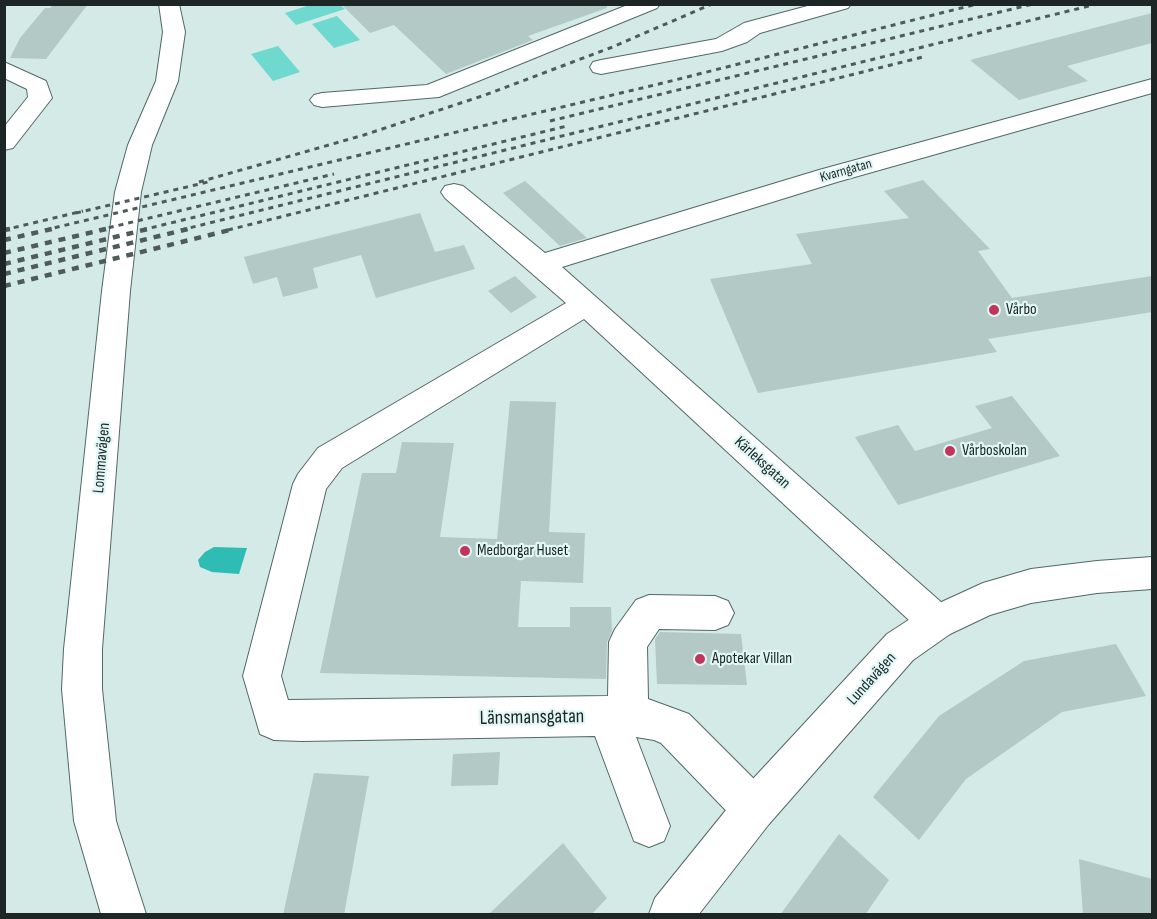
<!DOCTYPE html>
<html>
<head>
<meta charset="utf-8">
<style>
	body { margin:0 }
	#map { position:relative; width:1157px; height:919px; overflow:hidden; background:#d3eae7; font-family:"Sofia Sans Condensed",sans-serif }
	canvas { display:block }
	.frame { position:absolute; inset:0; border:6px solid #1d2525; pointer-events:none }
</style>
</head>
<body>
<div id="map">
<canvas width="1157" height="919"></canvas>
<div class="frame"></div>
</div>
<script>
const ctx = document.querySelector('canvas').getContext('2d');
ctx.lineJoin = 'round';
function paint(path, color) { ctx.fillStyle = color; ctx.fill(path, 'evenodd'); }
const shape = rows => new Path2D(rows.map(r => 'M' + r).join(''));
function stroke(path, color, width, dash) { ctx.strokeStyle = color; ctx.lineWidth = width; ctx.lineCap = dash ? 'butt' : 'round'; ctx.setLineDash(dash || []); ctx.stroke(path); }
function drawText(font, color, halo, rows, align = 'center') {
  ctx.font = font + ' "Sofia Sans Condensed",sans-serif'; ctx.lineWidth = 4.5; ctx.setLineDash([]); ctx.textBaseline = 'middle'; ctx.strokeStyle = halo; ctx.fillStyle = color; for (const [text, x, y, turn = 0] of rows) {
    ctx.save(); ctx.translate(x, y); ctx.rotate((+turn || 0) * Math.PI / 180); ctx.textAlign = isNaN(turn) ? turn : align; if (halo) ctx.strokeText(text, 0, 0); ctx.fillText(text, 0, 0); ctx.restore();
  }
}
const green = shape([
	[313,4,340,5,345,9,296,25,285,13],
	[337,16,360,40,334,48,312,24],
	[278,46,300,72,273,81,251,54]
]);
const water = shape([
	[214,547,247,548,239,574,212,572,200,567,198,560,205,552]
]);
const building = shape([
	[54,4,88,4,46,59,10,58,20,38,45,8,50,8],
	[341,4,606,4,607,8,528,36,533,40,446,74,394,25,370,33],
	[1152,13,1152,43,1067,66,1088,81,1019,100,970,60],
	[923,180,990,249,978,251,1012,298,1152,276,1152,312,988,339,997,352,758,393,710,279,812,264,796,234,909,218,884,191],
	[525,181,587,238,560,246,503,193],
	[420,213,435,252,464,245,475,269,376,298,361,255,313,268,318,288,283,297,277,277,253,284,244,257],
	[515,276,537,297,511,313,488,291],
	[1012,396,1060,456,898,505,855,437,898,425,915,451,992,428,975,406],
	[510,401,556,402,549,532,585,533,583,583,521,581,518,627,570,627,570,607,611,607,612,631,607,642,606,679,320,673,362,473,396,473,402,442,454,443,440,537,497,539],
	[660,632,741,634,747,685,657,684,655,639],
	[1116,644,1146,696,1062,712,966,779,919,840,873,797,939,716,1024,661],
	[500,752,498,785,451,786,453,754],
	[314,773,369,776,344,915,283,915],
	[839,834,889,880,865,915,780,915],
	[563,843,607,898,591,915,488,915],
	[1079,859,1152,879,1152,915,1083,915]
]);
const minor = shape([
	[159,4,179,4,185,32,178,81,152,145,141,192,130,291,102,649,102,689,116,821,146,914,101,914,74,821,62,689,64,649,102,291,115,192,128,145,156,81,163,32,159,4],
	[630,4,660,4,657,8,439,97,322,107,314,105,310,100,314,95,322,93,427,85,630,4],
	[815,4,851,4,848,8,760,33,747,42,722,51,601,74,593,72,590,67,593,62,601,60,716,39,744,23,815,4],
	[4,62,46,81,52,98,13,148,4,150,4,127,28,97,27,89,4,78,4,62],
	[1152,79,1152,93,837,182,562,267,950,610,956,622,950,634,937,640,924,634,584,319,342,468,326,489,281,676,288,700,608,696,609,642,615,629,636,600,649,595,715,596,728,601,734,613,728,625,715,630,659,629,647,647,648,699,689,714,769,794,775,809,769,824,754,830,739,824,661,743,654,740,636,737,670,826,664,841,649,847,634,841,595,736,302,741,274,740,260,734,243,676,293,484,298,474,318,448,566,303,445,198,441,192,445,186,454,184,463,186,545,253,819,170,1152,79]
]);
const major = shape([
	[1152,557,1152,589,1097,593,1031,603,990,615,950,634,923,653,913,660,769,824,699,914,649,914,655,898,739,794,887,634,924,610,983,583,1031,569,1097,561,1152,557]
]);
const railFar1 = shape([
	[550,121,1033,4],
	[199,182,364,135,485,95,610,48,712,4],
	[76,213,208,182],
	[4,230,83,211],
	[45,230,663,83,977,4],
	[99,230,334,174],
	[142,230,567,126],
	[181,230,1097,4],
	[228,230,923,57]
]);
const rail = shape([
	[4,230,10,229],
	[4,240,52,229],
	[4,253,106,229],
	[4,264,148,229],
	[4,274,188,229],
	[4,286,234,229]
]);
const markers = [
	[994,310,6,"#c3345c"],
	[950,451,6,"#c3345c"],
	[465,551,6,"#c3345c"],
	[700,659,6,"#c3345c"]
];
const farStreetnames = [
	["Kvarngatan",846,171,-16]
];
const poiNames = [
	["Vårbo",1006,310],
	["Vårboskolan",962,451],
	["Medborgar Huset",477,551],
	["Apotekar Villan",712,659]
];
const streetNames = [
	["Lommavägen",102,458,-85],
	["Kärleksgatan",762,463,42],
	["Lundavägen",872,679,-48]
];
const nearStreetnames = [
	["Länsmansgatan",532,718,-1]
];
paint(green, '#6fd9d0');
paint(water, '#2fbcb4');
paint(building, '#b2c9c6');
stroke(minor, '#536865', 2);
stroke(major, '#536865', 2);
paint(minor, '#fff');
paint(major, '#fff');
stroke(railFar1, '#4f5b5b', 3, [5, 5]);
stroke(rail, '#4f5b5b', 4.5, [7, 7]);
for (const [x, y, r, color] of markers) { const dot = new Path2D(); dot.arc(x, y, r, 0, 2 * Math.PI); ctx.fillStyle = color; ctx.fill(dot); stroke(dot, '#e0f7f5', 2); }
drawText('14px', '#1d2525', '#e0f7f5', farStreetnames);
drawText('16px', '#1d2525', '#e0f7f5', poiNames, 'left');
drawText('16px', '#1d2525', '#e0f7f5', streetNames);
drawText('20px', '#1d2525', '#e0f7f5', nearStreetnames);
</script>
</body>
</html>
